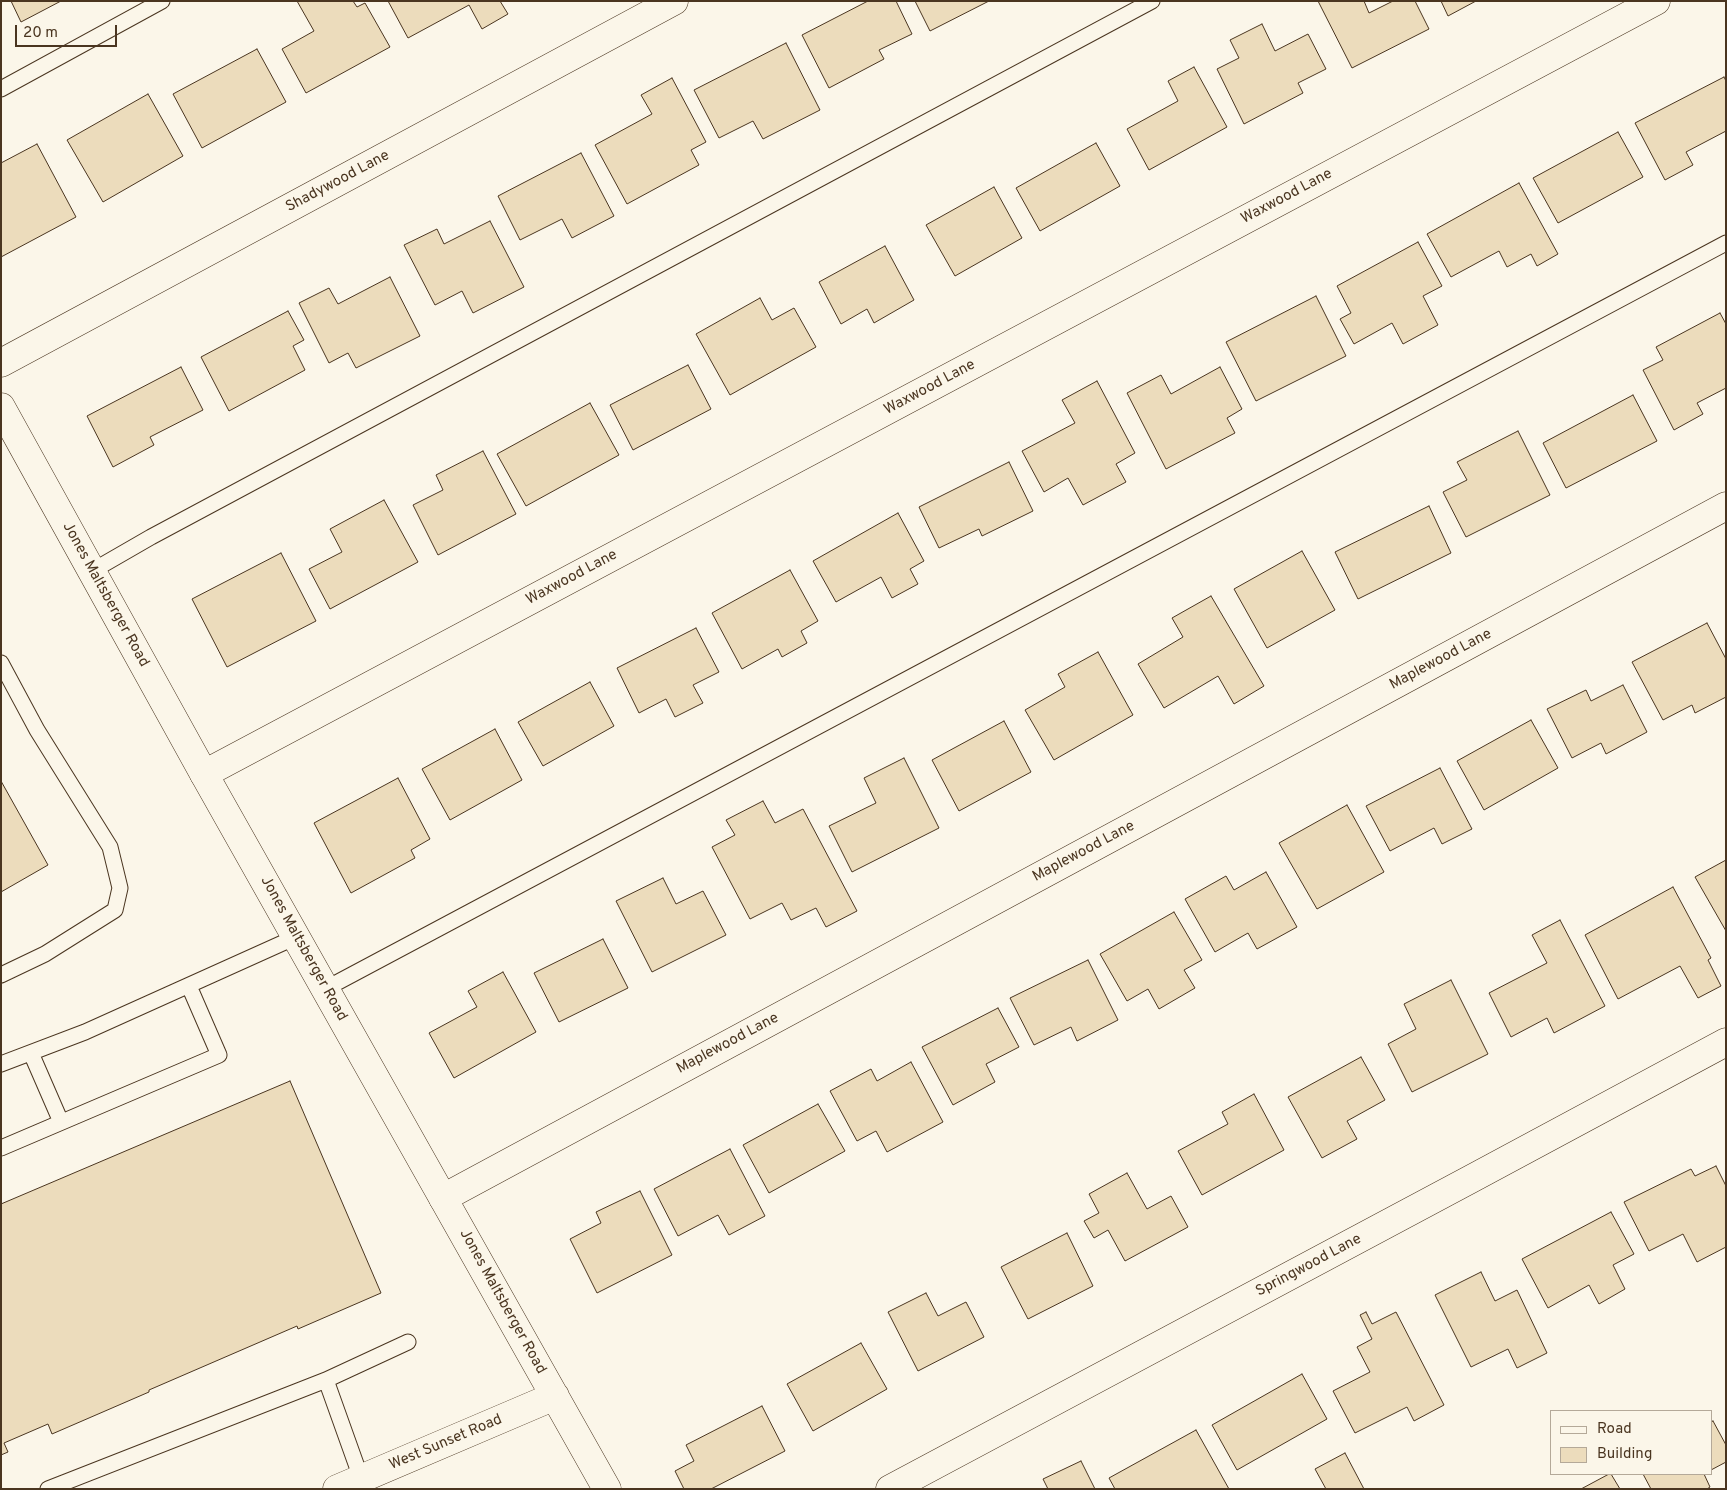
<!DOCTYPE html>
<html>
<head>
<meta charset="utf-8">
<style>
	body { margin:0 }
	#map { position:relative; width:1727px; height:1490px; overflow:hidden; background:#fbf6e9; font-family:Overpass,sans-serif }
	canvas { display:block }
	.frame { position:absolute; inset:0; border:2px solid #4a3520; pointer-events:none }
	.legend { position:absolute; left:1550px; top:1410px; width:162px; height:65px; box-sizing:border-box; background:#fbf6e9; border:1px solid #b4a999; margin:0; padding:6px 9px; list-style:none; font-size:15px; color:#4a3520 }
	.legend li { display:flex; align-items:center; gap:10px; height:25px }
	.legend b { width:25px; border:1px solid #b4a999 }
	.scale { position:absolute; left:15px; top:25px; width:102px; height:22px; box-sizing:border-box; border:2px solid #4a3520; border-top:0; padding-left:6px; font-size:15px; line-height:18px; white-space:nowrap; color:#4a3520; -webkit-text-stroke:4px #fbf6e9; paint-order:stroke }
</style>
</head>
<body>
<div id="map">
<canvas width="1727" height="1490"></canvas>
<div class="frame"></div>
<ul class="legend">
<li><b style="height:6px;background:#fbf6e9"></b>Road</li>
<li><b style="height:14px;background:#ecdcbc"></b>Building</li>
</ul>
<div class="scale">20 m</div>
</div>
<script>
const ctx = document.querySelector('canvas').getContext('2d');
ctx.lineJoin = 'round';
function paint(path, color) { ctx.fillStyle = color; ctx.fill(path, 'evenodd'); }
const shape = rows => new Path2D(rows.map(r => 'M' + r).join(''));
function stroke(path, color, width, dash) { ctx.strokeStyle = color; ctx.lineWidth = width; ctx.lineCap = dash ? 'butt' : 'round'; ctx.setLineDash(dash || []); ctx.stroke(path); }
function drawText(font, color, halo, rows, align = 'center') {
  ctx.font = font + ' Overpass,sans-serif'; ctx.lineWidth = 4; ctx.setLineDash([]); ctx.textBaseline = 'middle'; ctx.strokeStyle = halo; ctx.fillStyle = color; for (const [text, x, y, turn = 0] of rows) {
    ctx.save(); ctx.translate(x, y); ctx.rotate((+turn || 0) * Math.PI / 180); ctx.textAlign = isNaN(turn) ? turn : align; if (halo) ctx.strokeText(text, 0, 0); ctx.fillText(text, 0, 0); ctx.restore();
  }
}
const building = shape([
	[11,1,61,1,21,22,11,1],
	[297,1,353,1,357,7,365,3,390,47,306,93,282,49,314,31,297,1],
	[388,1,500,1,508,14,482,29,469,5,408,38,388,1],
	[868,1,896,1,912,34,879,50,884,59,829,88,802,35,868,1],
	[915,1,989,1,930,31,915,1],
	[1318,1,1364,1,1369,13,1393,1,1415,1,1429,29,1352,68,1318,1],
	[1441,1,1476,1,1448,16,1441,1],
	[1262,24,1275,51,1308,34,1326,69,1298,83,1303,93,1244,124,1217,69,1239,58,1230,40,1262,24],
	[786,43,820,110,763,139,753,121,719,138,694,90,786,43],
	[257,49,286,102,202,148,173,94,257,49],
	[1194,67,1227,127,1149,170,1127,129,1178,101,1168,81,1194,67],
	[1724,77,1726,81,1726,131,1686,152,1693,165,1665,180,1635,123,1724,77],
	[672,78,706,142,691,150,699,165,627,204,595,145,652,114,641,95,672,78],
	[148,94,183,156,103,202,67,140,148,94],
	[1618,132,1643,177,1558,223,1533,178,1618,132],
	[1096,143,1120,186,1040,231,1016,188,1096,143],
	[37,144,76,217,1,257,1,163,37,144],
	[581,153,614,216,572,238,562,219,520,240,498,196,581,153],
	[1519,183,1558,254,1537,266,1531,254,1507,267,1499,251,1451,277,1427,234,1519,183],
	[994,187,1022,238,955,276,926,225,994,187],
	[490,221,524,287,473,313,462,291,435,305,404,245,437,229,444,244,490,221],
	[1418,242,1442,286,1423,296,1438,325,1403,344,1392,323,1354,344,1340,319,1351,313,1337,286,1418,242],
	[885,246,914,300,874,323,867,309,841,324,819,282,885,246],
	[390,277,420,336,356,368,348,353,329,363,299,303,329,288,338,304,390,277],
	[1316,296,1346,356,1256,401,1226,342,1316,296],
	[760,298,772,320,794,308,816,347,730,395,696,334,760,298],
	[288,311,304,340,293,346,305,370,229,411,201,357,288,311],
	[1720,313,1726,324,1726,388,1697,403,1703,414,1674,430,1643,370,1663,360,1656,347,1720,313],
	[688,365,711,409,633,450,610,405,688,365],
	[181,367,203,410,150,437,154,445,113,467,87,416,181,367],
	[1220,367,1242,409,1227,418,1235,433,1166,469,1127,393,1161,375,1171,394,1220,367],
	[1097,381,1135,453,1116,464,1126,482,1083,505,1068,478,1044,492,1022,451,1075,423,1062,400,1097,381],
	[1633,395,1657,441,1566,488,1543,443,1633,395],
	[590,403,619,455,526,506,497,454,590,403],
	[1518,431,1550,495,1466,537,1443,492,1467,480,1457,462,1518,431],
	[483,451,516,514,438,555,413,505,443,490,436,475,483,451],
	[1009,462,1033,511,982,536,979,529,939,548,919,507,1009,462],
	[384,500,418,562,330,609,309,569,342,552,330,529,384,500],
	[1429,506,1451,553,1358,599,1335,552,1429,506],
	[898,513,924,561,910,569,918,584,892,598,881,577,836,602,813,561,898,513],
	[1302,551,1335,610,1267,648,1234,589,1302,551],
	[281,553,316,621,227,667,192,599,281,553],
	[790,570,818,621,801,631,807,643,782,657,778,649,742,669,712,613,790,570],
	[1211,596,1264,686,1234,704,1218,676,1164,708,1138,664,1183,637,1172,618,1211,596],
	[1707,623,1726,659,1726,697,1695,713,1692,705,1663,720,1632,662,1707,623],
	[696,628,719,672,693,685,703,703,675,717,666,699,639,713,617,668,696,628],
	[1098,652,1133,715,1054,760,1025,710,1065,687,1058,674,1098,652],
	[590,682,614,726,543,766,518,722,590,682],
	[1623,685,1647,732,1606,754,1601,743,1572,758,1547,709,1586,690,1591,701,1623,685],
	[1531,720,1558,768,1484,810,1457,761,1531,720],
	[1004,721,1031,772,959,811,932,760,1004,721],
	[495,729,522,780,450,820,422,769,495,729],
	[904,758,939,828,852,872,829,826,876,803,864,778,904,758],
	[1440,768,1472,829,1442,844,1434,828,1390,851,1366,806,1440,768],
	[398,778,430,839,411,850,415,858,351,893,314,823,398,778],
	[1,781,48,865,1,892,1,781],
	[763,801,775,823,803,809,857,911,826,927,816,908,791,920,782,903,750,919,712,847,735,835,726,820,763,801],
	[1347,805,1384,872,1317,909,1279,843,1347,805],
	[1726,860,1726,931,1695,877,1726,860],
	[1266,872,1297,927,1257,949,1248,933,1215,952,1185,899,1226,876,1234,890,1266,872],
	[663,878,676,904,703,891,726,935,652,972,616,901,663,878],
	[1673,887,1711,958,1708,960,1721,986,1698,998,1680,966,1618,999,1585,935,1673,887],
	[1174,912,1202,960,1184,970,1195,988,1159,1009,1148,989,1127,1001,1100,954,1174,912],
	[1560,920,1605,1006,1554,1033,1547,1018,1511,1037,1489,993,1547,963,1532,935,1560,920],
	[603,939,628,988,559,1022,534,973,603,939],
	[1088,960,1118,1020,1077,1041,1071,1027,1034,1045,1010,998,1088,960],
	[503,972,536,1032,454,1078,429,1033,477,1007,468,991,503,972],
	[1451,980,1488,1054,1412,1092,1388,1044,1416,1029,1404,1004,1451,980],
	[998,1008,1019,1047,986,1064,995,1082,953,1105,922,1047,998,1008],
	[1361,1057,1385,1100,1347,1121,1357,1139,1322,1158,1288,1097,1361,1057],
	[911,1062,943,1122,887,1152,876,1131,857,1141,830,1091,871,1069,877,1081,911,1062],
	[290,1081,381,1293,298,1329,297,1326,149,1390,149,1392,52,1434,48,1424,4,1443,8,1452,1,1455,1,1204,290,1081],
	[1254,1094,1284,1150,1202,1195,1178,1151,1228,1124,1222,1112,1254,1094],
	[818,1104,845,1151,769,1193,743,1145,818,1104],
	[730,1149,765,1216,729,1235,718,1215,678,1236,654,1189,730,1149],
	[1716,1166,1726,1186,1726,1247,1697,1262,1683,1234,1649,1251,1624,1202,1691,1169,1695,1176,1716,1166],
	[1127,1173,1147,1209,1171,1196,1188,1227,1125,1261,1108,1230,1094,1238,1084,1221,1099,1213,1089,1194,1127,1173],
	[640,1191,672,1255,597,1293,570,1239,601,1223,596,1212,640,1191],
	[1611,1212,1634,1254,1613,1265,1625,1289,1599,1304,1589,1285,1548,1308,1522,1259,1611,1212],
	[1067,1233,1093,1286,1028,1319,1001,1267,1067,1233],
	[1481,1272,1495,1301,1517,1290,1547,1353,1517,1368,1508,1349,1471,1367,1435,1295,1481,1272],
	[926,1293,938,1316,966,1302,984,1337,918,1371,888,1312,926,1293],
	[1366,1312,1372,1324,1396,1312,1444,1405,1414,1421,1407,1407,1355,1433,1333,1391,1370,1372,1357,1347,1372,1339,1360,1315,1366,1312],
	[861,1343,887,1389,813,1431,787,1384,861,1343],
	[1302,1374,1327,1419,1237,1470,1212,1425,1302,1374],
	[762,1406,785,1451,711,1489,684,1489,675,1471,694,1461,686,1445,762,1406],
	[1713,1421,1726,1445,1726,1462,1711,1470,1711,1422,1713,1421],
	[1196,1430,1229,1489,1115,1489,1109,1478,1196,1430],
	[1345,1453,1364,1489,1326,1489,1315,1469,1345,1453],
	[1081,1461,1095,1489,1048,1489,1043,1479,1081,1461],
	[1609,1474,1611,1474,1620,1489,1581,1489,1609,1474],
	[1643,1474,1704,1474,1710,1487,1707,1489,1651,1489,1643,1474]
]);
const lane = shape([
	[1,89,162,1],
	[92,571,151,537,1152,1],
	[1,663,37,730,110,847,120,888,115,910,45,954,1,975],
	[325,989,1726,243],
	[31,1053,61,1122],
	[1,1064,85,1032,296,937],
	[1,1148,219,1055,189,986],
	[326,1380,408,1342],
	[48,1489,326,1380,361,1478]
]);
const street = shape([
	[1,363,674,1],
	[204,774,1656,1],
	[443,1198,1726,506],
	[890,1489,1471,1179,1726,1042]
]);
const secondary = shape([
	[1,407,204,774,607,1489],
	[337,1489,555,1396]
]);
const streetNames = [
	["Shadywood Lane",338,182,-28],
	["Waxwood Lane",1287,197,-28],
	["Waxwood Lane",930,388,-28],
	["Waxwood Lane",572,578,-28],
	["Jones Maltsberger Road",105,595,61],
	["Maplewood Lane",1441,660,-28],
	["Maplewood Lane",1084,852,-28],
	["Jones Maltsberger Road",303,949,61],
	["Maplewood Lane",728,1044,-28],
	["Springwood Lane",1309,1266,-28],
	["Jones Maltsberger Road",502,1302,61],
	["West Sunset Road",446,1443,-23]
];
paint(building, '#ecdcbc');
stroke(building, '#4a3520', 1);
stroke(lane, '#4a3520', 17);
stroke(street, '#4a3520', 29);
stroke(secondary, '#4a3520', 29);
stroke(lane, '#fbf6e9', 15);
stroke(street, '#fbf6e9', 28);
stroke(secondary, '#fbf6e9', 28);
drawText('15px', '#4a3520', '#fbf6e9', streetNames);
</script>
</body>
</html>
